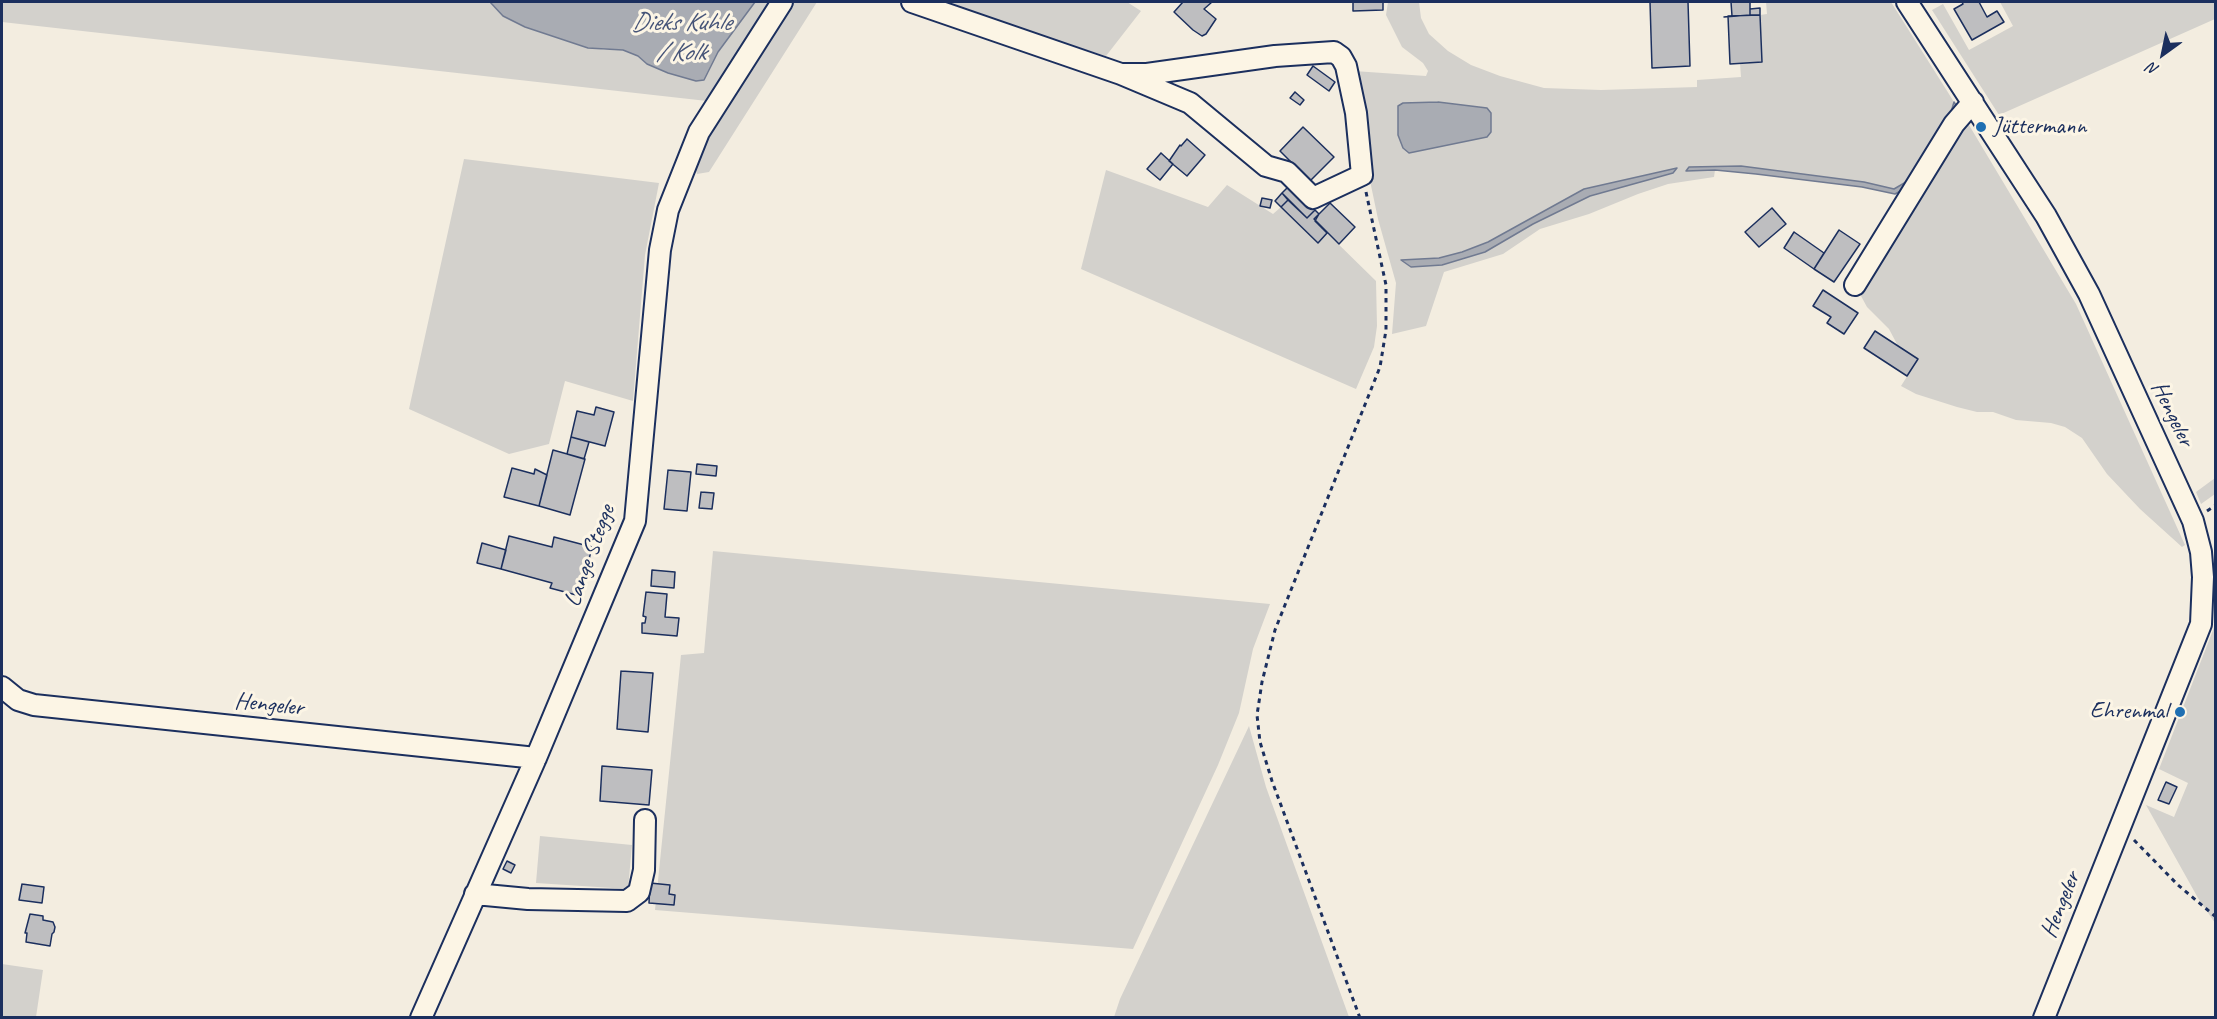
<!DOCTYPE html>
<html>
<head>
<meta charset="utf-8">
<style>
	body { margin:0 }
	#map { position:relative; width:2217px; height:1019px; overflow:hidden; background:#f3ede0; font-family:Caveat,sans-serif }
	canvas { display:block }
	.frame { position:absolute; inset:0; border:3px solid #1b2f5e; pointer-events:none }
	.north { position:absolute; left:2133px; top:24px; width:60px; height:60px; -webkit-text-stroke:4px #fcf5e5; paint-order:stroke; rotate:213deg; font-size:16px; font-weight:700; line-height:24px; text-align:center; color:#1b2f5e }
	.north::after { content:''; display:block; margin:auto; width:21px; height:27px; background:#1b2f5e; clip-path:polygon(50% 0,100% 100%,50% 72%,0 100%) }
</style>
</head>
<body>
<div id="map">
<canvas width="2217" height="1019"></canvas>
<div class="frame"></div>
<div class="north">N</div>
</div>
<script>
const ctx = document.querySelector('canvas').getContext('2d');
ctx.lineJoin = 'round';
function paint(path, color) { ctx.fillStyle = color; ctx.fill(path, 'evenodd'); }
const shape = rows => new Path2D(rows.map(r => 'M' + r).join(''));
function stroke(path, color, width, dash) { ctx.strokeStyle = color; ctx.lineWidth = width; ctx.lineCap = dash ? 'butt' : 'round'; ctx.setLineDash(dash || []); ctx.stroke(path); }
function drawText(font, color, halo, rows, align = 'center') {
  ctx.font = font + ' Caveat,sans-serif'; ctx.lineWidth = 6; ctx.setLineDash([]); ctx.textBaseline = 'middle'; ctx.strokeStyle = halo; ctx.fillStyle = color; for (const [text, x, y, turn = 0] of rows) {
    ctx.save(); ctx.translate(x, y); ctx.rotate((+turn || 0) * Math.PI / 180); ctx.textAlign = isNaN(turn) ? turn : align; if (halo) ctx.strokeText(text, 0, 0); ctx.fillText(text, 0, 0); ctx.restore();
  }
}
const green = shape([
	[2,2,490,2,503,16,604,50,623,50,638,56,647,64,708,73,718,52,755,2,772,2,707,101,2,22],
	[792,2,817,2,709,172,697,174,694,165,721,112],
	[933,2,1127,2,1141,11,1106,56],
	[1388,2,1419,2,1421,18,1429,34,1448,51,1471,65,1500,76,1544,88,1601,90,1697,87,1697,80,1741,77,1740,63,1762,62,1760,15,1767,14,1766,2,1891,2,1954,102,1951,112,1906,182,1894,189,1864,182,1741,166,1689,167,1687,171,1715,170,1714,177,1668,184,1638,194,1589,214,1540,229,1503,254,1444,272,1426,326,1392,334,1396,283,1378,219,1364,152,1354,71,1426,76,1428,71,1423,63,1402,47,1386,15],
	[2000,2,2215,2,2215,19,1999,115,1932,10,1943,4,1969,50,2013,26],
	[1966,120,2076,304,2185,545,2182,547,2140,509,2107,474,2082,438,2065,427,2051,423,2016,420,1993,412,1977,412,1957,407,1916,394,1901,386,1918,359,1898,346,1889,329,1867,307,1861,296,1861,289],
	[464,159,659,183,645,255,633,401,565,381,549,444,509,454,409,409],
	[1106,170,1208,207,1227,185,1273,214,1281,207,1318,242,1327,233,1376,281,1377,326,1374,347,1356,389,1081,269],
	[2215,478,2215,494,2201,504,2196,492],
	[713,551,1270,604,1253,649,1239,713,1218,765,1133,949,655,910,681,655,704,653],
	[2215,625,2215,923,2198,898,2146,805,2174,817,2188,783,2159,769],
	[1249,726,1266,787,1349,1017,1114,1017,1120,999],
	[540,836,632,845,628,889,536,883],
	[2,964,43,970,36,1017,2,1017]
]);
const water = shape([
	[490,2,755,2,718,52,704,80,696,81,668,73,647,64,638,56,623,50,588,48,525,27,503,16,490,2],
	[1438,102,1487,108,1491,113,1491,132,1487,137,1409,153,1403,148,1398,135,1398,106,1403,103,1438,102],
	[1954,102,1958,108,1910,186,1895,194,1862,187,1756,174,1715,170,1686,171,1689,167,1741,166,1864,182,1894,189,1906,182,1951,112,1954,102],
	[1677,168,1673,173,1590,196,1533,224,1485,252,1442,265,1411,267,1401,260,1439,258,1462,252,1488,242,1584,189,1677,168]
]);
const building = shape([
	[1183,2,1212,2,1204,9,1216,19,1206,34,1202,36,1193,30,1174,12,1183,2],
	[1353,2,1383,2,1383,10,1353,11,1353,2],
	[1650,2,1688,2,1690,66,1652,68,1650,2],
	[1731,2,1750,2,1750,15,1724,17,1732,16,1731,2],
	[1962,2,1979,2,1987,17,1997,11,2004,22,1972,40,1954,9,1963,4,1962,2],
	[1760,8,1760,15,1750,15,1750,9,1760,8],
	[1760,15,1762,62,1730,64,1728,16,1760,15],
	[1313,66,1335,82,1329,91,1307,75,1313,66],
	[1295,92,1304,100,1300,105,1290,98,1295,92],
	[1303,127,1334,157,1310,181,1280,151,1303,127],
	[1187,139,1205,155,1187,176,1169,161,1180,145,1181,146,1187,139],
	[1161,153,1173,164,1160,180,1147,169,1161,153],
	[1290,185,1315,210,1307,218,1282,193,1290,185],
	[1282,193,1288,200,1281,207,1275,201,1282,193],
	[1262,198,1272,200,1270,208,1260,206,1262,198],
	[1288,200,1307,218,1315,210,1319,214,1315,221,1327,233,1318,243,1281,207,1288,200],
	[1330,203,1355,227,1339,244,1314,219,1330,203],
	[1772,208,1786,224,1759,247,1745,232,1772,208],
	[1839,230,1860,244,1834,282,1814,269,1839,230],
	[1794,232,1824,253,1814,269,1784,248,1794,232],
	[1823,290,1858,313,1844,334,1827,323,1831,317,1813,306,1823,290],
	[1875,331,1918,359,1907,376,1864,348,1875,331],
	[596,407,614,412,605,446,571,437,577,411,594,415,596,407],
	[571,437,589,442,584,459,567,454,571,437],
	[553,450,585,459,570,515,539,506,553,450],
	[697,464,717,466,716,476,696,474,697,464],
	[512,468,534,474,535,469,547,475,539,506,504,497,512,468],
	[668,470,691,472,687,511,664,509,668,470],
	[701,492,714,493,712,509,699,508,701,492],
	[509,536,552,547,554,537,592,547,580,596,550,588,552,583,501,569,509,536],
	[482,543,506,550,501,569,477,563,482,543],
	[652,570,675,572,674,588,651,586,652,570],
	[646,592,667,594,665,617,679,618,677,636,642,633,642,623,645,623,646,617,643,616,646,592],
	[621,671,653,673,648,732,617,729,621,671],
	[602,766,652,770,649,805,600,801,602,766],
	[2166,782,2177,787,2169,804,2158,800,2166,782],
	[507,861,515,865,511,873,503,869,507,861],
	[650,883,670,885,669,894,675,895,674,905,649,903,650,883],
	[22,884,44,887,42,903,19,900,22,884],
	[30,914,43,916,43,920,53,922,55,927,54,932,52,934,50,946,26,942,27,933,25,933,30,914]
]);
const path = shape([
	[2207,511,2216,505],
	[2134,840,2178,885,2216,917],
	[1360,1018,1272,781,1260,742,1257,715,1262,682,1275,630,1380,367,1386,330,1386,285,1366,192]
]);
const minor = shape([
	[912,2,1121,74,1147,74,1275,56,1334,52,1341,57,1346,66,1356,113,1362,175,1313,198,1287,172,1266,166,1190,103,1121,74],
	[1907,2,2046,216,2089,294,2193,521,2201,552,2203,577,2201,624,2044,1018],
	[1855,285,1954,124,1973,102],
	[2,687,18,700,34,705,536,758],
	[475,894,528,899,627,901,639,892,644,870,645,820],
	[421,1018,536,758,635,521,660,250,668,210,699,132,782,2]
]);
const markers = [
	[1981,127,6,"#1f6fb2"],
	[2180,712,6,"#1f6fb2"]
];
const poiNames = [
	["Jüttermann",1993,127],
	["Ehrenmal",2168,712,"right"]
];
const streetNames = [
	["Hengeler",2172,414,64],
	["Lange Stegge",590,556,-70],
	["Hengeler",269,705,6],
	["Hengeler",2061,905,-68]
];
const waterNames = [
	["Dieks Kuhle",681,23],
	["/ Kolk",681,53]
];
paint(green, '#d3d1cc');
paint(water, '#a9acb3');
stroke(water, '#707a91', 1.5);
paint(building, '#bebec0');
stroke(building, '#1b2f5e', 1.5);
stroke(minor, '#1b2f5e', 24);
stroke(path, '#1b2f5e', 3, [4.5, 4.5]);
stroke(minor, '#fcf5e5', 20);
for (const [x, y, r, color] of markers) { const dot = new Path2D(); dot.arc(x, y, r, 0, 2 * Math.PI); ctx.fillStyle = color; ctx.fill(dot); stroke(dot, '#fcf5e5', 2); }
drawText('24px', '#1b2f5e', '#fcf5e5', poiNames, 'left');
drawText('24px', '#1b2f5e', '#fcf5e5', streetNames);
drawText('italic 26px', '#465478', '#fcf5e5', waterNames);
</script>
</body>
</html>
